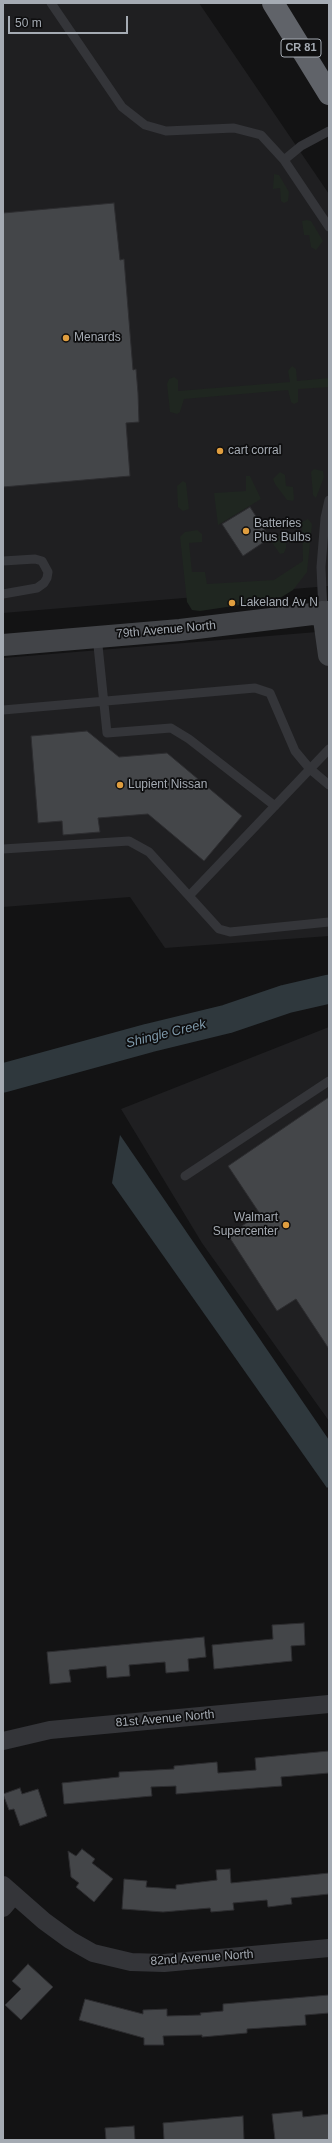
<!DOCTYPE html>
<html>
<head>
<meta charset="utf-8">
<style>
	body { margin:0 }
	#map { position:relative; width:332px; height:2143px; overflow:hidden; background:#131314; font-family:Helvetica,sans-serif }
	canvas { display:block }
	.frame { position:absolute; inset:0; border:4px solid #a5abb3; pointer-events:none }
	.scale { position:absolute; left:8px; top:16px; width:120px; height:18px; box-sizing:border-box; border:2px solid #a5abb3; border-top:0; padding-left:5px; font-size:12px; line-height:14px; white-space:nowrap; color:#a5abb3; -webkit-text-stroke:3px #0e0e0f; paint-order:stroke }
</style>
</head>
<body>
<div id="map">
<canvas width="332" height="2143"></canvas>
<div class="frame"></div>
<div class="scale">50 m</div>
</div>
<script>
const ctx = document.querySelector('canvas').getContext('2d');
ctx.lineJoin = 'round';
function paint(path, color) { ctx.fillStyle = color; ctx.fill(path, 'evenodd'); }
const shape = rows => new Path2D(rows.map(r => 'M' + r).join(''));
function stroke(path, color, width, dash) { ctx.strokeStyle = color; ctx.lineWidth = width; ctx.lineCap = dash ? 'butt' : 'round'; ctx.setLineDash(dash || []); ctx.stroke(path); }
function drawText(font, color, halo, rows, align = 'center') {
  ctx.font = font + ' Helvetica,sans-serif'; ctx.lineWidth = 3.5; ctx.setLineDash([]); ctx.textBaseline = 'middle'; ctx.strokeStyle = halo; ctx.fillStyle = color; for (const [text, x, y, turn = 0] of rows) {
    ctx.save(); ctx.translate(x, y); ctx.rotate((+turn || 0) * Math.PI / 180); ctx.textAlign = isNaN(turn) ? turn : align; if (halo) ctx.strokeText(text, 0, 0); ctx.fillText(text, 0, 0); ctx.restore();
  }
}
const built = shape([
	[3,3,199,3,329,194,329,586,3,613],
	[329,631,329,936,165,948,130,897,3,907,3,658],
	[329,1027,329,1421,202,1243,121,1109]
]);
const green = shape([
	[274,174,279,175,289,192,288,201,284,203,281,201,280,188,273,189],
	[307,220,311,221,323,241,316,250,311,247,309,235,304,235,302,221],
	[292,366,296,369,297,381,329,378,329,387,298,389,298,402,294,404,291,402,288,390,184,399,180,412,177,414,170,412,167,384,169,379,174,377,178,380,178,391,290,382,288,371],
	[314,469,323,471,324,477,316,498,313,495,311,472],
	[280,472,285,475,286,486,293,487,294,499,293,501,287,500,275,484,273,479],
	[246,476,250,476,261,499,218,525,214,493,246,491],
	[183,481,186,483,189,509,183,511,178,507,177,486],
	[308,519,312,524,307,572,293,590,280,598,260,602,200,611,192,610,187,602,180,537,185,532,197,530,202,534,202,542,189,543,192,572,205,572,207,584,274,580,303,561,302,522],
	[282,534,286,535,286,548,284,553,280,554,271,541]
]);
const water = shape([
	[120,1135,329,1440,329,1486,327,1488,112,1183]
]);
const river = shape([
	[3,1078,149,1038,227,1019,286,999,329,989]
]);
const building = shape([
	[114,203,120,260,124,259,133,370,136,369,138,393,139,422,126,423,130,476,3,487,3,213,114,203],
	[250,507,270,538,243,556,222,524,250,507],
	[87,731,119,757,167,753,242,816,204,861,148,814,98,818,100,832,63,835,62,821,38,823,31,736,87,731],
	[329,1097,329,1349,296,1299,277,1311,228,1235,260,1214,228,1166,329,1097],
	[304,1623,305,1645,291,1646,292,1661,214,1669,212,1645,273,1639,272,1625,304,1623],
	[204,1637,206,1657,188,1659,189,1671,166,1673,165,1662,129,1665,130,1676,107,1678,106,1666,69,1670,71,1682,50,1684,47,1652,204,1637],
	[329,1751,329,1773,281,1777,282,1786,176,1794,176,1786,151,1787,152,1796,64,1804,62,1783,119,1777,119,1772,174,1769,174,1766,217,1762,218,1773,256,1770,255,1758,329,1751],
	[20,1788,22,1794,38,1789,47,1816,20,1826,14,1809,9,1810,3,1794,20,1788],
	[82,1849,95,1859,92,1863,113,1879,94,1902,76,1887,79,1883,71,1877,68,1851,76,1856,82,1849],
	[230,1869,231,1883,329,1873,329,1894,291,1898,292,1904,268,1907,267,1900,233,1903,234,1910,211,1912,210,1908,163,1912,122,1909,124,1879,147,1881,146,1887,176,1889,176,1885,217,1880,216,1870,230,1869],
	[28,1964,53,1987,21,2020,5,2005,21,1989,12,1981,28,1964],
	[329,1995,329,2013,305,2015,306,2025,247,2029,247,2033,202,2037,202,2035,163,2036,164,2045,144,2045,144,2038,79,2020,85,1999,143,2014,143,2010,167,2009,167,2016,201,2015,200,2013,223,2011,223,2004,329,1995],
	[302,2111,303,2117,329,2114,329,2140,275,2140,272,2114,302,2111],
	[243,2116,244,2140,164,2140,163,2123,243,2116],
	[134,2126,135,2140,106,2140,105,2128,134,2126]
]);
const lane = shape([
	[51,3,122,107,145,125,166,131,234,128,261,135,284,160],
	[329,131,301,146,284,160,329,227],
	[3,561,35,559,42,561,48,572,47,578,44,583,37,588,3,594],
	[323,612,321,567,325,518,329,500],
	[97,636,107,733,171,728,189,739,275,806],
	[3,710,255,688,270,693,295,751,310,769,329,785],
	[3,849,129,841,149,852,189,896,329,749],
	[189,896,219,929,230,932,329,922],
	[185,1176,329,1081]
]);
const street = shape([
	[3,1741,50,1730,329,1704],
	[3,1885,44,1921,70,1940,93,1953,131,1962,164,1963,329,1948],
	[3,1908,14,1895]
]);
const secondary = shape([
	[323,612,329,655],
	[3,645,180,630,329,612]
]);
const highway = shape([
	[273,3,329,94]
]);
const markers = [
	[66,338,4,"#e09e3f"],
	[220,451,4,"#e09e3f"],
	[246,531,4,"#e09e3f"],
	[232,603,4,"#e09e3f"],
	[120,785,4,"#e09e3f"],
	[286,1225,4,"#e09e3f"]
];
const shields = [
	[301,48,40]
];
const shieldNames = [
	["CR 81",301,48]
];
const poiNames = [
	["Menards",74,338],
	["cart corral",228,451],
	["Batteries",254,524],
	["Plus Bulbs",254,538],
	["Lakeland Av N",240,603],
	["Lupient Nissan",128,785],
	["Walmart",278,1218,"right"],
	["Supercenter",278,1232,"right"]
];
const streetNames = [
	["79th Avenue North",166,630,-5],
	["81st Avenue North",165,1719,-5],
	["82nd Avenue North",202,1958,-4]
];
const waterNames = [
	["Shingle Creek",166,1034,-14]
];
paint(built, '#1f1f21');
paint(green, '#1f2620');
paint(water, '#2f383d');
stroke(river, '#2f383d', 29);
paint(building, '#444649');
stroke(building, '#2d2d30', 1);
stroke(lane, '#343539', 9);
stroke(street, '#343539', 18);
stroke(secondary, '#424448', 22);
stroke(highway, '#606369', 22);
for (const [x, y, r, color] of markers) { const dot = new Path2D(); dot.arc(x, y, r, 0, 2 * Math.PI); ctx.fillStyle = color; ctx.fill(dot); stroke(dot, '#0e0e0f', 1.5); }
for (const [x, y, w] of shields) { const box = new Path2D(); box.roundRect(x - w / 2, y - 9, w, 18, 3); ctx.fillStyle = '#0e0e0f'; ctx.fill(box); stroke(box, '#a5abb3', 1); }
drawText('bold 11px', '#a5abb3', null, shieldNames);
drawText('12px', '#a5abb3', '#0e0e0f', poiNames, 'left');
drawText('12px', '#a5abb3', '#0e0e0f', streetNames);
drawText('italic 13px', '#7f9aab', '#0e0e0f', waterNames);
</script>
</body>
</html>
